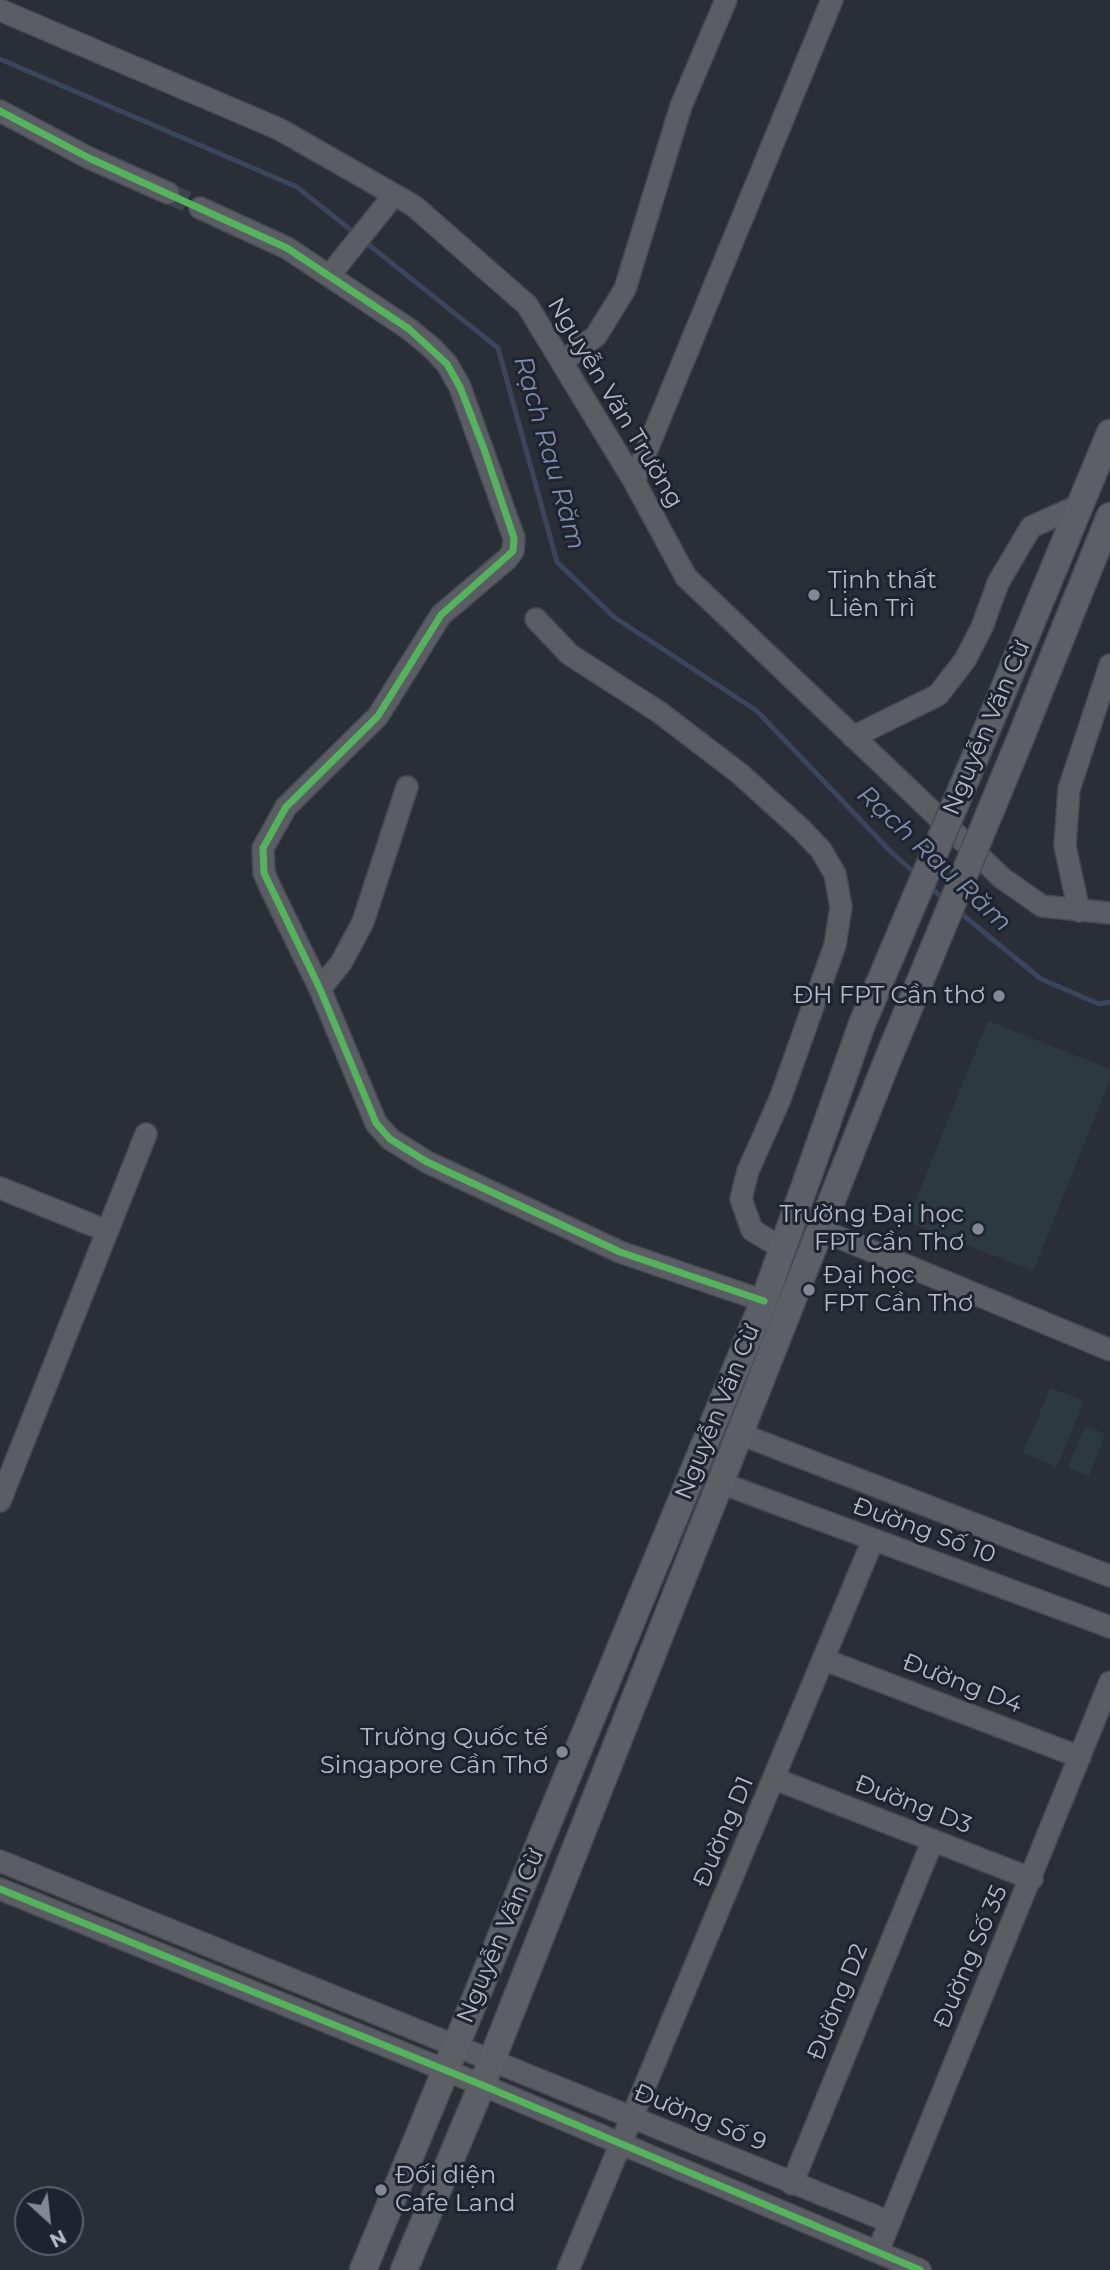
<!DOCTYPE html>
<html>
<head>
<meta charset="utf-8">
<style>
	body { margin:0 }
	#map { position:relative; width:1110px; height:2270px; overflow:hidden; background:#2a2e36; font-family:Montserrat,sans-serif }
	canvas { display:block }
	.north { position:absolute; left:14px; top:2186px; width:70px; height:70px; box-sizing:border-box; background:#1e2330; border:2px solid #5a5f6c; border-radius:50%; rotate:153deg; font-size:19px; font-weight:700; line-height:28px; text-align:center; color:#b5b9c6 }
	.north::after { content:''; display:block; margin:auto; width:24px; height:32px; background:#848894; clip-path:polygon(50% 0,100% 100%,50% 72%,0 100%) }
</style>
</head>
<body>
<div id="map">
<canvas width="1110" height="2270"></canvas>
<div class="north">N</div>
</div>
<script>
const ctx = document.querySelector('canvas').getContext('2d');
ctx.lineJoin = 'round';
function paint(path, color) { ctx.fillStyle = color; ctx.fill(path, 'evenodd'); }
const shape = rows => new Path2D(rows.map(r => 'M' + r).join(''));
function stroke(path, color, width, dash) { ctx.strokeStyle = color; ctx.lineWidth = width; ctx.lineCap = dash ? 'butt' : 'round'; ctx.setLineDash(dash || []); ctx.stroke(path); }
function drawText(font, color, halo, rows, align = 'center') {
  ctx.font = font + ' Montserrat,sans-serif'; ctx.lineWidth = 6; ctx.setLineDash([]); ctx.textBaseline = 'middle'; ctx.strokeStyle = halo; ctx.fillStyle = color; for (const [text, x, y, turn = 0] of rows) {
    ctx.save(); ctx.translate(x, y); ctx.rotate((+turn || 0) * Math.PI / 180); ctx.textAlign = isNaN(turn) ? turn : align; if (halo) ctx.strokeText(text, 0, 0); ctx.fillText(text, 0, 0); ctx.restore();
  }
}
const green = shape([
	[988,1021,1110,1069,1110,1080,1033,1271,907,1222],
	[1050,1388,1084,1401,1057,1467,1023,1453],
	[1085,1426,1105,1434,1089,1476,1068,1468]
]);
const stream = shape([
	[0,59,297,187,356,234],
	[364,241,498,348,557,562,614,617,757,711,890,851,916,874],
	[929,886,945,900],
	[958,911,1041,979,1099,1004,1110,1002]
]);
const minorTunnel = shape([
	[168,193,200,208]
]);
const minor = shape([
	[0,10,279,129,414,206,527,305,634,481,686,577,1002,878,1042,906,1110,913],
	[0,111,89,158,168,193],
	[200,208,287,248,409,329,432,348,447,364,460,387,514,538,513,551,507,559,441,615,378,716,286,807,263,848,264,873,271,889,320,989,376,1123,390,1139,427,1162,620,1252,764,1301],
	[329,276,394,195],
	[562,362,596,336,625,289,681,106,726,0],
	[634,481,832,0],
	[536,619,569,654,659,712,739,773,801,829,821,850,835,874,841,907,835,945,780,1099,748,1171,741,1199,752,1230,783,1249],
	[853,737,938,695,965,660,982,627,998,583,1031,527,1082,504],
	[1079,911,1065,846,1069,789,1110,665],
	[320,989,341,963,363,922,407,787],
	[0,1188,107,1231],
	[821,1230,1110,1350],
	[740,1434,1110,1576],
	[721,1483,1110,1627],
	[0,1501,146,1134],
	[825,1660,1080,1757],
	[775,1779,1032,1879],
	[0,1861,890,2222],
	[0,1889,482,2085,920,2270],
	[792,2184,933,1840],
	[878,2251,1110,1682],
	[568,2270,873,1540]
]);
const major = shape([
	[996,708,1110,433],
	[1019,742,1110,516],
	[363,2270,764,1301,862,1024],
	[404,2270,482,2085,887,1061]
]);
const majorBridge = shape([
	[862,1024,996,708],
	[887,1061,1019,742]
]);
const cycleway = shape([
	[0,111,89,158,287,248,409,329,447,364,460,387,484,449,514,538,513,551,441,615,378,716,286,807,263,848,264,873,320,989,376,1123,390,1139,427,1162,620,1252,764,1301],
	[0,1889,482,2085,920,2270]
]);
const markers = [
	[814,595,7,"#848894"],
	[999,996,7,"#848894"],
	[978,1229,7,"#848894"],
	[809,1290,7,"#848894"],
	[562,1752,7,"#848894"],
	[381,2190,7,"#848894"]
];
const streetNames = [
	["Nguyễn Văn Trường",615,403,59],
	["Nguyễn Văn Cừ",987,728,-67],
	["Nguyễn Văn Cừ",718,1412,-68],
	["Đường Số 10",924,1531,20],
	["Đường D4",962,1684,21],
	["Đường D3",913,1805,21],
	["Đường D1",724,1832,-67],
	["Nguyễn Văn Cừ",501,1936,-67],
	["Đường Số 35",971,1957,-67],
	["Đường D2",838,2002,-68],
	["Đường Số 9",700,2118,22]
];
const poiNames = [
	["Tịnh thất",828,581],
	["Liên Trì",828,609],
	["ĐH FPT Cần thơ",985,996,"right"],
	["Trường Đại học",964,1215,"right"],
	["FPT Cần Thơ",964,1243,"right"],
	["Đại học",823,1276],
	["FPT Cần Thơ",823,1304],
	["Trường Quốc tế",548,1738,"right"],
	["Singapore Cần Thơ",548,1766,"right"],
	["Đối diện",395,2176],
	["Cafe Land",395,2204]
];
const waterNames = [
	["Rạch Rau Răm",549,453,74],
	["Rạch Rau Răm",934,859,43]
];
paint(green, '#2c3a3f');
stroke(stream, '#3b455e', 5);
stroke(minorTunnel, '#3f434c', 21, [21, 10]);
stroke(minor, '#46494f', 24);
stroke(major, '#484b53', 29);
stroke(minor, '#5a5d64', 21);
stroke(major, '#5c5f66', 26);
stroke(majorBridge, '#484b53', 29, []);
stroke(majorBridge, '#5c5f66', 26);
stroke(cycleway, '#56b35d', 7);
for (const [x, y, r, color] of markers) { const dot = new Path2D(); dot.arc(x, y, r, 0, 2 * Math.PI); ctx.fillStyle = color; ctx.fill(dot); stroke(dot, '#1e2330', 2.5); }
drawText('24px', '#b5b9c6', '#1e2330', streetNames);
drawText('24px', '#b5b9c6', '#1e2330', poiNames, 'left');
drawText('italic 26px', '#7f8cab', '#1e2330', waterNames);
</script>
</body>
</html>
